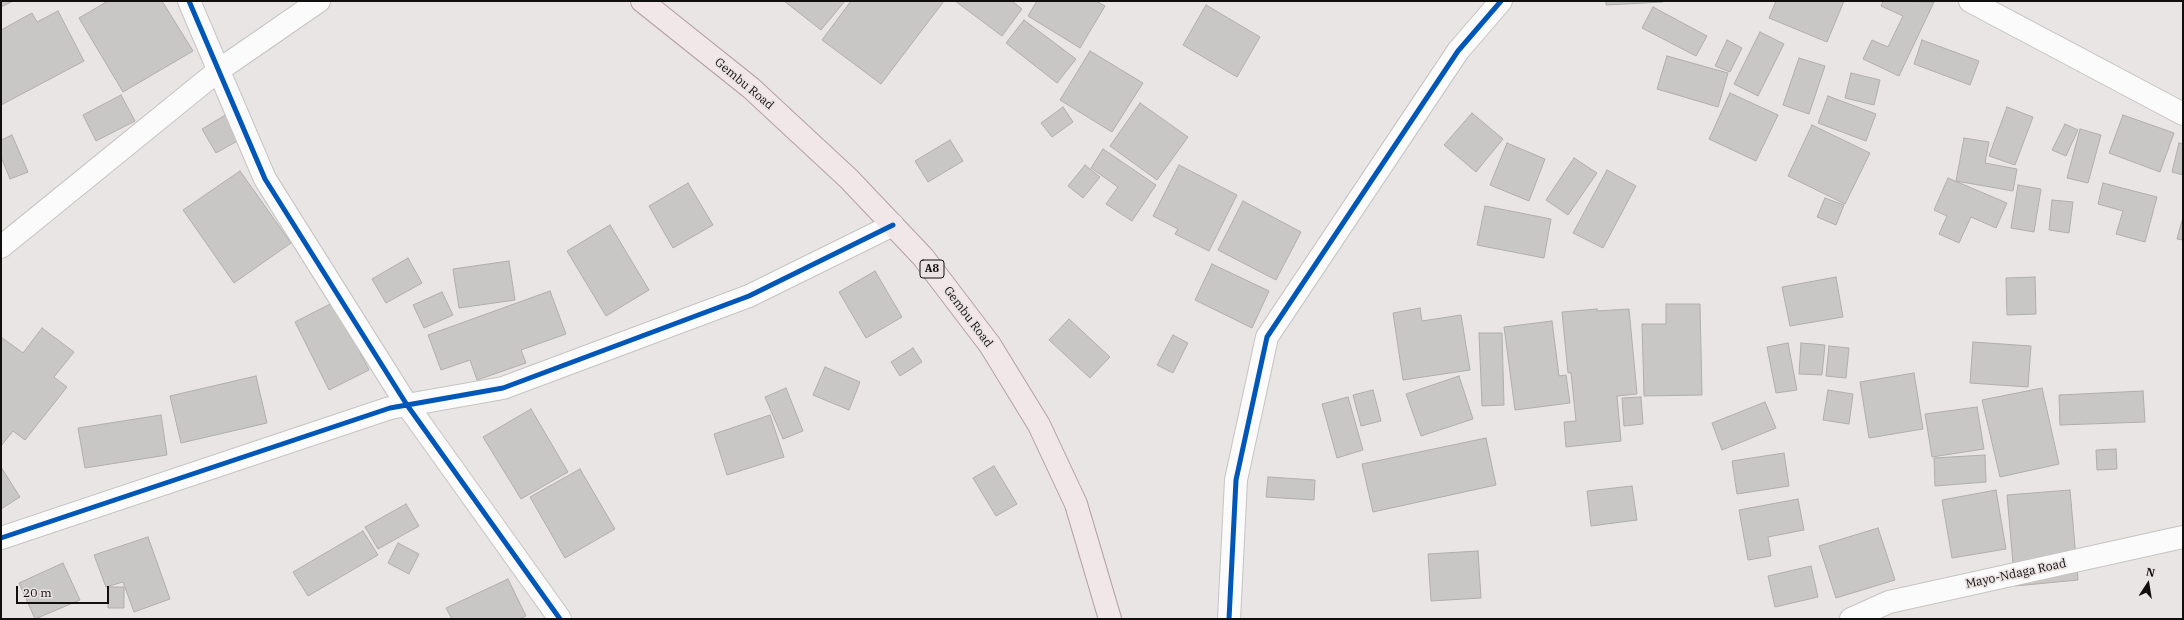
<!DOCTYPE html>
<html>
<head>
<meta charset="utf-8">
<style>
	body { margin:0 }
	#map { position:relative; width:2184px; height:620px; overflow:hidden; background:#e9e5e5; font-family:"IBM Plex Serif",serif }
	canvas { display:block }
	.frame { position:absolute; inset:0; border:2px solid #110e0e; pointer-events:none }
	.north { position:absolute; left:2128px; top:564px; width:40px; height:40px; -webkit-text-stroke:3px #ebe3e3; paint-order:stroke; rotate:12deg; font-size:11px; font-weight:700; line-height:16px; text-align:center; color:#110e0e }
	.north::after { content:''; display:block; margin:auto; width:14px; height:18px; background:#110e0e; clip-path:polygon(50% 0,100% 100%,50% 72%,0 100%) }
	.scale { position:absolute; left:16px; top:586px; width:93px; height:18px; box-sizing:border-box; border:2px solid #110e0e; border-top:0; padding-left:5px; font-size:12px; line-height:14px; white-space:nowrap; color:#110e0e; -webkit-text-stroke:3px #ebe3e3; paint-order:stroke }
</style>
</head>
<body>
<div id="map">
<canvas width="2184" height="620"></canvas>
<div class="frame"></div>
<div class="north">N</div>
<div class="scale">20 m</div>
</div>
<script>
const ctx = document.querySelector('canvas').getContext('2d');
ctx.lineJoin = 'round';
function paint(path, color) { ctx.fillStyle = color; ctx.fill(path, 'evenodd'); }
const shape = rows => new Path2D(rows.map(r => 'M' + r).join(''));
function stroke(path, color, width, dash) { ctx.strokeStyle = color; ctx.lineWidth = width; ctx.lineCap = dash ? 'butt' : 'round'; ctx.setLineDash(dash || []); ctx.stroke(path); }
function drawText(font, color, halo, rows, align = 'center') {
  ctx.font = font + ' "IBM Plex Serif",serif'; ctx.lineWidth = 3.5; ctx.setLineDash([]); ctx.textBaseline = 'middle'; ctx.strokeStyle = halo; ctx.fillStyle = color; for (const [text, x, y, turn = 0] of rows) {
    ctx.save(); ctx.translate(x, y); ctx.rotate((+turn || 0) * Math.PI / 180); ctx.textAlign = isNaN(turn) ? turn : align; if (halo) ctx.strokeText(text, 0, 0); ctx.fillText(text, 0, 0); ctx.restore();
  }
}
const building = shape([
	[1,1,13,1,1,7,1,1],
	[108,1,162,1,193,51,123,92,79,18,108,1],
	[784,1,845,1,821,30,784,1],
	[851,1,944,1,881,84,822,40,851,1],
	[955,1,1012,1,1022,9,1002,36,955,1],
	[1037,1,1096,1,1105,6,1080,48,1028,16,1037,1],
	[1606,1,1663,1,1663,2,1606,5,1606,1],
	[1776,1,1844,1,1827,42,1769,18,1776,1],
	[1883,1,1934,2,1899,76,1863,59,1872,40,1888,47,1903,16,1881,6,1883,1],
	[1206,5,1260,37,1237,77,1183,45,1206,5],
	[1653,7,1707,36,1696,56,1642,28,1653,7],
	[58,11,84,61,1,105,1,30,32,13,37,22,58,11],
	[1024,20,1076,59,1057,83,1006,43,1024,20],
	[1760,32,1784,44,1758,96,1734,84,1760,32],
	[1727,40,1742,48,1730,72,1715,66,1727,40],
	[1922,40,1979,61,1970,85,1914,64,1922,40],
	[1090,51,1143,83,1112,132,1060,100,1090,51],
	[1667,56,1728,73,1718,107,1657,89,1667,56],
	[1799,58,1825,66,1809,114,1783,105,1799,58],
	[1851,73,1880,80,1874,105,1845,98,1851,73],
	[1730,93,1778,115,1756,161,1709,139,1730,93],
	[121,95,135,121,96,141,83,115,121,95],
	[1828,96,1876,114,1866,141,1818,123,1828,96],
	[1140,103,1188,137,1157,180,1110,146,1140,103],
	[1063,107,1073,122,1052,137,1041,123,1063,107],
	[2007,107,2033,117,2015,165,1989,156,2007,107],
	[1472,113,1503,139,1476,172,1444,145,1472,113],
	[227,114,241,139,216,153,202,129,227,114],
	[2123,115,2174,133,2160,172,2109,153,2123,115],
	[2065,124,2078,130,2066,156,2052,150,2065,124],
	[1812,125,1870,153,1845,204,1788,176,1812,125],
	[2080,129,2101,135,2088,183,2067,178,2080,129],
	[12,135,28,172,10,179,1,157,1,140,12,135],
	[1964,138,1989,142,1985,163,2017,169,2013,191,1956,181,1964,138],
	[950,140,963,161,928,182,915,161,950,140],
	[1507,143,1545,159,1529,201,1490,185,1507,143],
	[2179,143,2183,144,2183,175,2172,172,2179,143],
	[1103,149,1156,185,1132,221,1106,204,1118,187,1091,168,1103,149],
	[1574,158,1597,173,1568,215,1546,200,1574,158],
	[1085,165,1100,177,1083,198,1068,186,1085,165],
	[1179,165,1237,195,1209,251,1175,234,1178,229,1153,216,1179,165],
	[1607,170,1636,186,1603,248,1573,233,1607,170],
	[240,171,291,243,234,283,183,210,240,171],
	[1948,178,2007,203,1996,228,1971,217,1959,243,1939,234,1947,216,1934,210,1948,178],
	[688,183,713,225,673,248,649,206,688,183],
	[2103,183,2157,197,2145,242,2116,234,2123,211,2098,204,2103,183],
	[2018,185,2041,189,2034,232,2011,228,2018,185],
	[1825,198,1844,205,1836,225,1817,217,1825,198],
	[2052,200,2073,202,2069,233,2049,230,2052,200],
	[1243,201,1301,232,1276,280,1218,250,1243,201],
	[1485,206,1551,219,1544,258,1477,245,1485,206],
	[2183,217,2183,240,2177,239,2183,217],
	[610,225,649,290,606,316,567,251,610,225],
	[408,258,422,283,386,303,372,279,408,258],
	[509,261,515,300,459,308,453,269,509,261],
	[1212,264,1269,291,1252,328,1195,300,1212,264],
	[875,271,902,317,866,338,839,292,875,271],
	[1836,277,1843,317,1790,326,1782,287,1836,277],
	[2035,277,2036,314,2007,315,2006,278,2035,277],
	[550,291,566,334,521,350,526,363,477,380,470,360,441,370,428,335,550,291],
	[442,292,453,315,424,328,413,305,442,292],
	[334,302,369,370,329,390,295,322,334,302],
	[1666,304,1700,304,1702,395,1644,396,1642,324,1666,324,1666,304],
	[1420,308,1422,321,1461,315,1470,370,1403,380,1393,313,1420,308],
	[1597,309,1597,311,1629,309,1637,394,1617,396,1621,441,1566,447,1564,422,1576,421,1571,373,1568,373,1562,312,1597,309],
	[1069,319,1110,357,1090,378,1049,340,1069,319],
	[1552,321,1559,376,1566,375,1570,403,1515,410,1504,327,1552,321],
	[42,328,74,352,54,377,67,387,25,440,13,431,1,446,1,337,23,353,42,328],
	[1479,333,1502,333,1504,405,1482,406,1479,333],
	[1173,335,1188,343,1173,373,1157,365,1173,335],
	[1973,342,2031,346,2028,387,1970,383,1973,342],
	[1788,343,1797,390,1776,393,1767,347,1788,343],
	[1801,343,1825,345,1822,375,1799,374,1801,343],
	[1829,346,1849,348,1846,378,1826,376,1829,346],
	[913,348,922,362,900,376,891,362,913,348],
	[825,367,860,382,849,410,813,395,825,367],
	[1914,373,1923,429,1869,438,1860,382,1914,373],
	[256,376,267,423,181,443,170,396,256,376],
	[1459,376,1473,419,1421,436,1406,394,1459,376],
	[786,388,803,431,783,439,765,397,786,388],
	[2042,388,2059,464,2000,477,1982,400,2042,388],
	[1373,390,1381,421,1361,426,1353,395,1373,390],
	[1828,390,1853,394,1849,424,1823,420,1828,390],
	[2143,391,2145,422,2060,425,2059,395,2143,391],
	[1348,397,1363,450,1337,458,1322,404,1348,397],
	[1641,397,1643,424,1624,426,1622,398,1641,397],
	[1765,402,1776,428,1722,450,1712,423,1765,402],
	[1977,407,1984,449,1932,457,1925,414,1977,407],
	[531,409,568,472,521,499,483,437,531,409],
	[161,415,167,455,85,468,78,428,161,415],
	[770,415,784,457,727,475,714,434,770,415],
	[1486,438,1496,485,1373,512,1362,464,1486,438],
	[2116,449,2117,469,2097,470,2096,450,2116,449],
	[1784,453,1789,486,1737,494,1732,461,1784,453],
	[1985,455,1986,482,1935,486,1934,458,1985,455],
	[994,466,1017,504,996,516,973,478,994,466],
	[1,467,20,497,1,509,1,467],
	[580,469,615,529,565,558,530,497,580,469],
	[1268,477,1315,480,1314,500,1266,497,1268,477],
	[1632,486,1637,520,1591,526,1587,491,1632,486],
	[1996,490,2006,549,1952,558,1942,500,1996,490],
	[2070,490,2078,580,2015,586,2007,495,2070,490],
	[1798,499,1804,530,1768,537,1771,556,1748,560,1739,510,1798,499],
	[406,504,419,526,378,549,365,527,406,504],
	[1878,528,1895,580,1836,598,1819,546,1878,528],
	[363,531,378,555,308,596,293,572,363,531],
	[148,537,170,599,134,612,123,582,106,587,94,555,148,537],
	[398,543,419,554,409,574,388,563,398,543],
	[1478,551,1481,598,1431,601,1428,554,1478,551],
	[63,563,80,600,35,619,19,583,63,563],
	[1811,566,1818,597,1775,607,1768,576,1811,566],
	[508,579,526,616,519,619,452,619,446,608,508,579],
	[108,587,124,587,124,608,108,608,108,587]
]);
const minor = shape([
	[189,1,265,179,407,405,560,619],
	[1970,1,2183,114],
	[1,247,219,70,319,1],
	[1,538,390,408,503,388,749,296,893,225],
	[1229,619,1236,480,1267,337,1458,51,1501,1]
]);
const tertiary = shape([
	[1851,619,1889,602,2183,537]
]);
const primary = shape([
	[642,1,751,88,849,179,923,257,990,345,1039,425,1076,504,1110,619]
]);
const cycleway = shape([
	[189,1,265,179,407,405,560,619],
	[1,538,390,408,503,388,749,296,893,225],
	[1229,619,1236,480,1267,337,1458,51,1501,1]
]);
const shields = [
	[932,269,24]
];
const shieldNames = [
	["A8",932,269]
];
const streetNames = [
	["Gembu Road",744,84,40],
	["Gembu Road",968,317,53],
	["Mayo-Ndaga Road",2016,574,-12]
];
paint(building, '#c9c6c6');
stroke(building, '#b0adad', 1);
stroke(minor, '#c6c3c3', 24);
stroke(tertiary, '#c6c3c3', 24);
stroke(primary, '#b4a0a4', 24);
stroke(minor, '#fcfbfb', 22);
stroke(tertiary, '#fcfbfb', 22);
stroke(primary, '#f1e6e8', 22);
stroke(cycleway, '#0057b8', 5);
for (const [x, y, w] of shields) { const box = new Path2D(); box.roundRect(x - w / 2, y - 9, w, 18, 3); ctx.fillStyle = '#ebe3e3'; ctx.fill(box); stroke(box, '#110e0e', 1); }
drawText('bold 11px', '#110e0e', null, shieldNames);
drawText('12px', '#110e0e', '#ebe3e3', streetNames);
</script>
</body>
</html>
